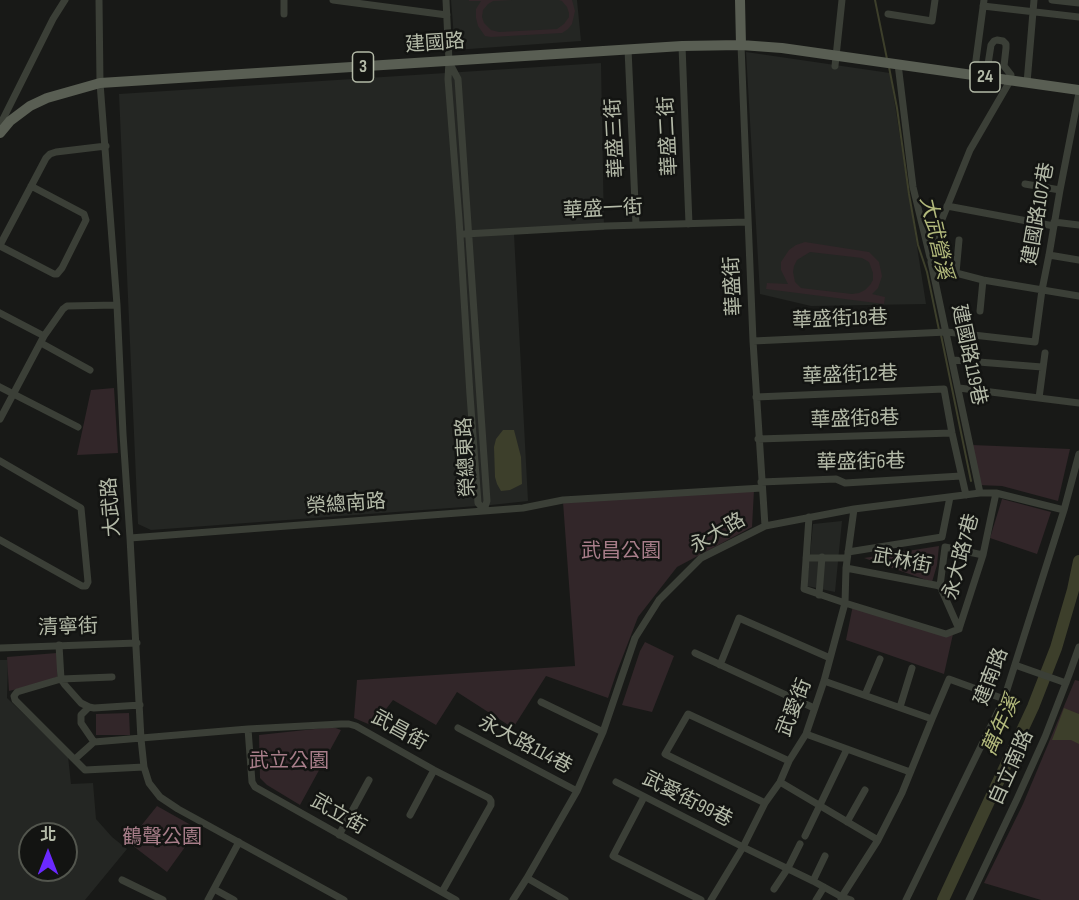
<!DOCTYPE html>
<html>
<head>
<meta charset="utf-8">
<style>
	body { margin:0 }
	#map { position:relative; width:1079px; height:900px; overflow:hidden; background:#181917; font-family:"Sofia Sans Condensed","Noto Sans TC",sans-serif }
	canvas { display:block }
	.north { position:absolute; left:18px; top:822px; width:60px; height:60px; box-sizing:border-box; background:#131412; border:2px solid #53564e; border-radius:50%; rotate:0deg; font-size:16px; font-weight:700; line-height:24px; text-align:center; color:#b4baa8 }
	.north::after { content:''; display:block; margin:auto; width:21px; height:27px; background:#6b29ff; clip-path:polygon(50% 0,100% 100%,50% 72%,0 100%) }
</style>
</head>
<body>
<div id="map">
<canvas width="1079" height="900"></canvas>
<div class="north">北</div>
</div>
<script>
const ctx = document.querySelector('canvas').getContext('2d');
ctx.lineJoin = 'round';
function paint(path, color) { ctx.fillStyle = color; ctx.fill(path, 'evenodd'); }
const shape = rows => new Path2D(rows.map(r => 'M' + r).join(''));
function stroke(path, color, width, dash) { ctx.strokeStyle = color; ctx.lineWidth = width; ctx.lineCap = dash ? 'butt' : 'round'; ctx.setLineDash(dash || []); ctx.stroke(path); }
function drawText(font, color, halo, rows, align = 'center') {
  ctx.font = font + ' "Sofia Sans Condensed","Noto Sans TC",sans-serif'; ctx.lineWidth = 5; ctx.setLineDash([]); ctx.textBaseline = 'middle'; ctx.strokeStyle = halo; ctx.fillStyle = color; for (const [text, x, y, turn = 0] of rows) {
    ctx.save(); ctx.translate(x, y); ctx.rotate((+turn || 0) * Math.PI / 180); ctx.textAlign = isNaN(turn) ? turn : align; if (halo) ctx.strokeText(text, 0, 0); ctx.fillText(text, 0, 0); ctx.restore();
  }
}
const built = shape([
	[451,0,577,0,581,41,455,50],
	[746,52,890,73,926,304,811,306,760,294],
	[601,63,604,230,514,234,528,501,491,505,151,530,138,524,119,94],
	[842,521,835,592,807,586,813,524],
	[0,660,8,660,7,698,68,756,71,784,93,783,96,819,112,837,127,849,85,900,0,900],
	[30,834,66,834,66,870,30,870]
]);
const green = shape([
	[469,0,512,0,493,1,488,4,483,10,482,17,484,23,491,30,499,32,557,29,564,24,569,17,569,13,567,7,562,1,559,0,572,0,575,11,572,24,568,29,562,33,491,37,485,36,478,26,476,18,476,9,481,1,469,1],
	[805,242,869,252,879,262,882,276,878,288,872,294,885,297,884,304,766,289,767,283,788,284,781,270,781,262,789,250,796,245],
	[810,252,862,258,869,262,873,273,873,280,870,285,865,290,859,293,852,294,801,288,795,282,793,272,794,266,797,260],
	[114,388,118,453,77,455,91,390],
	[972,445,1070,449,1058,501,1002,486,978,485],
	[754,490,752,527,677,567,638,617,616,674,608,698,546,676,513,728,457,692,436,725,393,700,373,726,354,718,357,680,575,666,563,502],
	[1002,499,1051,512,1037,554,990,538],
	[939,546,937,565,932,582,864,558],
	[853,605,953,634,944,674,846,640],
	[645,642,674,656,652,712,622,705,640,651],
	[57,653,57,677,41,683,9,691,7,657],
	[1075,680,1079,681,1079,900,1041,900,984,883,1023,804],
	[129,713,130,735,96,735,96,714],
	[333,727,341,730,300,805,267,785,260,778,259,735],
	[157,806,198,829,167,872,128,842]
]);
const water = shape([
	[503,430,514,430,521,457,522,484,510,490,501,491,497,484,495,477,494,447,496,439],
	[1064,708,1079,714,1079,744,1071,740,1052,740]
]);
const stream = shape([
	[875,0,887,59],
	[889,67,897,108,909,194,918,245,927,272,939,330],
	[941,335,971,481]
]);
const river = shape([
	[943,900,1033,707,1056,648,1073,590,1079,561]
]);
const minor = shape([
	[99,0,100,83,117,305,123,434,130,538,141,739,144,767,149,783,160,797,178,809,344,900],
	[284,0,284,14],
	[333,0,447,15],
	[446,0,449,61,448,79,459,219,470,395,478,503,484,510],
	[1052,0,1079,3],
	[983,6,1079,17],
	[888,14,932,21,935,0],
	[741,45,753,341,765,526],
	[682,46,689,224],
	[628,49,636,225],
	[450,64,458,79,487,501,484,510],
	[898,64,913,187,930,257],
	[835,66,842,0],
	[974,75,984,0],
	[1027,83,1034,0],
	[0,125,53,19,65,0],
	[1025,184,1060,190],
	[947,206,1054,226],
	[1054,222,1079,225],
	[465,234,606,226,747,222],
	[0,245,46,158,50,154,56,152,106,146],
	[0,246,54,274,57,274,62,268,86,220,84,214,31,186],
	[1049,255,1079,260],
	[956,273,959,240],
	[934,275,956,273,983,280,1079,296],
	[980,311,983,280],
	[0,313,44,336],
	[753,341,947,332,1035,342,1042,290,1049,255,1060,190,1079,93],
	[41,343,90,370],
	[953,360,1042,367],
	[0,387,78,427],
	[959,388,1079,403],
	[756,397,944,389,952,433,966,495],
	[1039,398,1045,353],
	[0,419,44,336,63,309,67,306,117,305],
	[758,439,952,433],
	[0,461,81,508,88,582,86,586,82,586,0,540],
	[761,482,836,479,845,483,961,476],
	[980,493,931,262,934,239,970,150,1010,81,1011,75,1004,66,1006,48,1006,44,1003,41,997,40,994,41,991,45,986,77],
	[809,517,804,589,845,603,946,634,959,629],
	[130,538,523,508,563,500,762,488],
	[848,552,942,537,950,497],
	[806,558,847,558],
	[846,568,940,586,959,629],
	[940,586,945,547,983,555],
	[819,595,822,557],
	[959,629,983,555,996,493],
	[59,645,61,679,65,685,81,703,89,707,94,708,140,705],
	[0,648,137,643],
	[695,653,814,708],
	[720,665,739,618,830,658],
	[1015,665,1066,683],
	[112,677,61,679,17,692,14,696,15,700,85,770,144,767],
	[865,695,880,659],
	[541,702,603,732],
	[89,707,81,715,81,723,94,742],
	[900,707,912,668],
	[932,719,949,679,1004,699],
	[458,728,577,791],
	[248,729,252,782,255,787,456,900],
	[806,734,910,772],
	[75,759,94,742,248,729,341,724,349,724,356,726,434,770,489,798,491,801,491,805,442,892],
	[616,782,743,847,813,881,842,897,851,900],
	[780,782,878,840,902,793,932,719,824,681],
	[644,797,613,856,701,900],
	[765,803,665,754,688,714,789,761],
	[410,815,434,770],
	[847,822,865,790],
	[339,835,369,780],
	[805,836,847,749],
	[527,878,565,900],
	[122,880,163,900],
	[813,881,825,856],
	[214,889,234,900],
	[774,889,788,868,800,844],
	[841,898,878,840],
	[208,900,239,842],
	[513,900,527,878,577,791,603,732,635,638,659,600,701,558,765,526,854,509,980,493,996,493,1064,510],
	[711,900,743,847,765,803,780,782,789,761,806,734,824,681,845,603,846,568,854,509],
	[816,900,824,887],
	[906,900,1004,699,1064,510,1079,454],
	[969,900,1017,799,1045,737,1069,675,1079,647]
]);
const primary = shape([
	[740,0,741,45],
	[0,133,10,121,30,106,47,98,100,83,682,46,741,45,782,48,1079,90]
]);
const shields = [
	[363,67,21],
	[985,77,30]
];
const shieldNames = [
	["3",363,67],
	["24",985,77]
];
const streetNames = [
	["建國路",435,44,-4],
	["華盛二街",669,136,-93],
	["華盛三街",616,138,-93],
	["華盛一街",603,210,-3],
	["建國路107巷",1039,214,-80],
	["華盛街",734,286,-93],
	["華盛街18巷",840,320,-2],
	["建國路119巷",968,355,78],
	["華盛街12巷",850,376,-2],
	["華盛街8巷",855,420,-2],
	["榮總東路",467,457,-93],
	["華盛街6巷",861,463,-1],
	["榮總南路",346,505,-4],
	["大武路",112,507,-94],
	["永大路",718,534,-30],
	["永大路7巷",962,557,-75],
	["武林街",902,562,11],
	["清寧街",68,628,-2],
	["建南路",992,677,-69],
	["武愛街",795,708,-68],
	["武昌街",399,731,29],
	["永大路114巷",525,745,28],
	["自立南路",1012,768,-66],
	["武愛街99巷",687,800,27],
	["武立街",338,815,30]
];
const parkNames = [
	["武昌公園",621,552],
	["武立公園",289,762],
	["鶴聲公園",162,838]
];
const waterNames = [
	["大武營溪",935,238,77],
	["萬年溪",1002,726,-66]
];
paint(built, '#242623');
paint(green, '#322629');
paint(water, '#3d3f2b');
stroke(stream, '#3d3f2b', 2);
stroke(river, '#3d3f2b', 12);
stroke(minor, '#3b3f37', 7);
stroke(primary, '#595e53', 10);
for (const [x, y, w] of shields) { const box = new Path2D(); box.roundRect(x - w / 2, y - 15, w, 30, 4.5); ctx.fillStyle = '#131412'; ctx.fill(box); stroke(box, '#b4baa8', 1.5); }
drawText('bold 18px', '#b4baa8', null, shieldNames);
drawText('20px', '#b4baa8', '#131412', streetNames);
drawText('20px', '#a77d89', '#131412', parkNames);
drawText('italic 21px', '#b2b97b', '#131412', waterNames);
</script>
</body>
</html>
